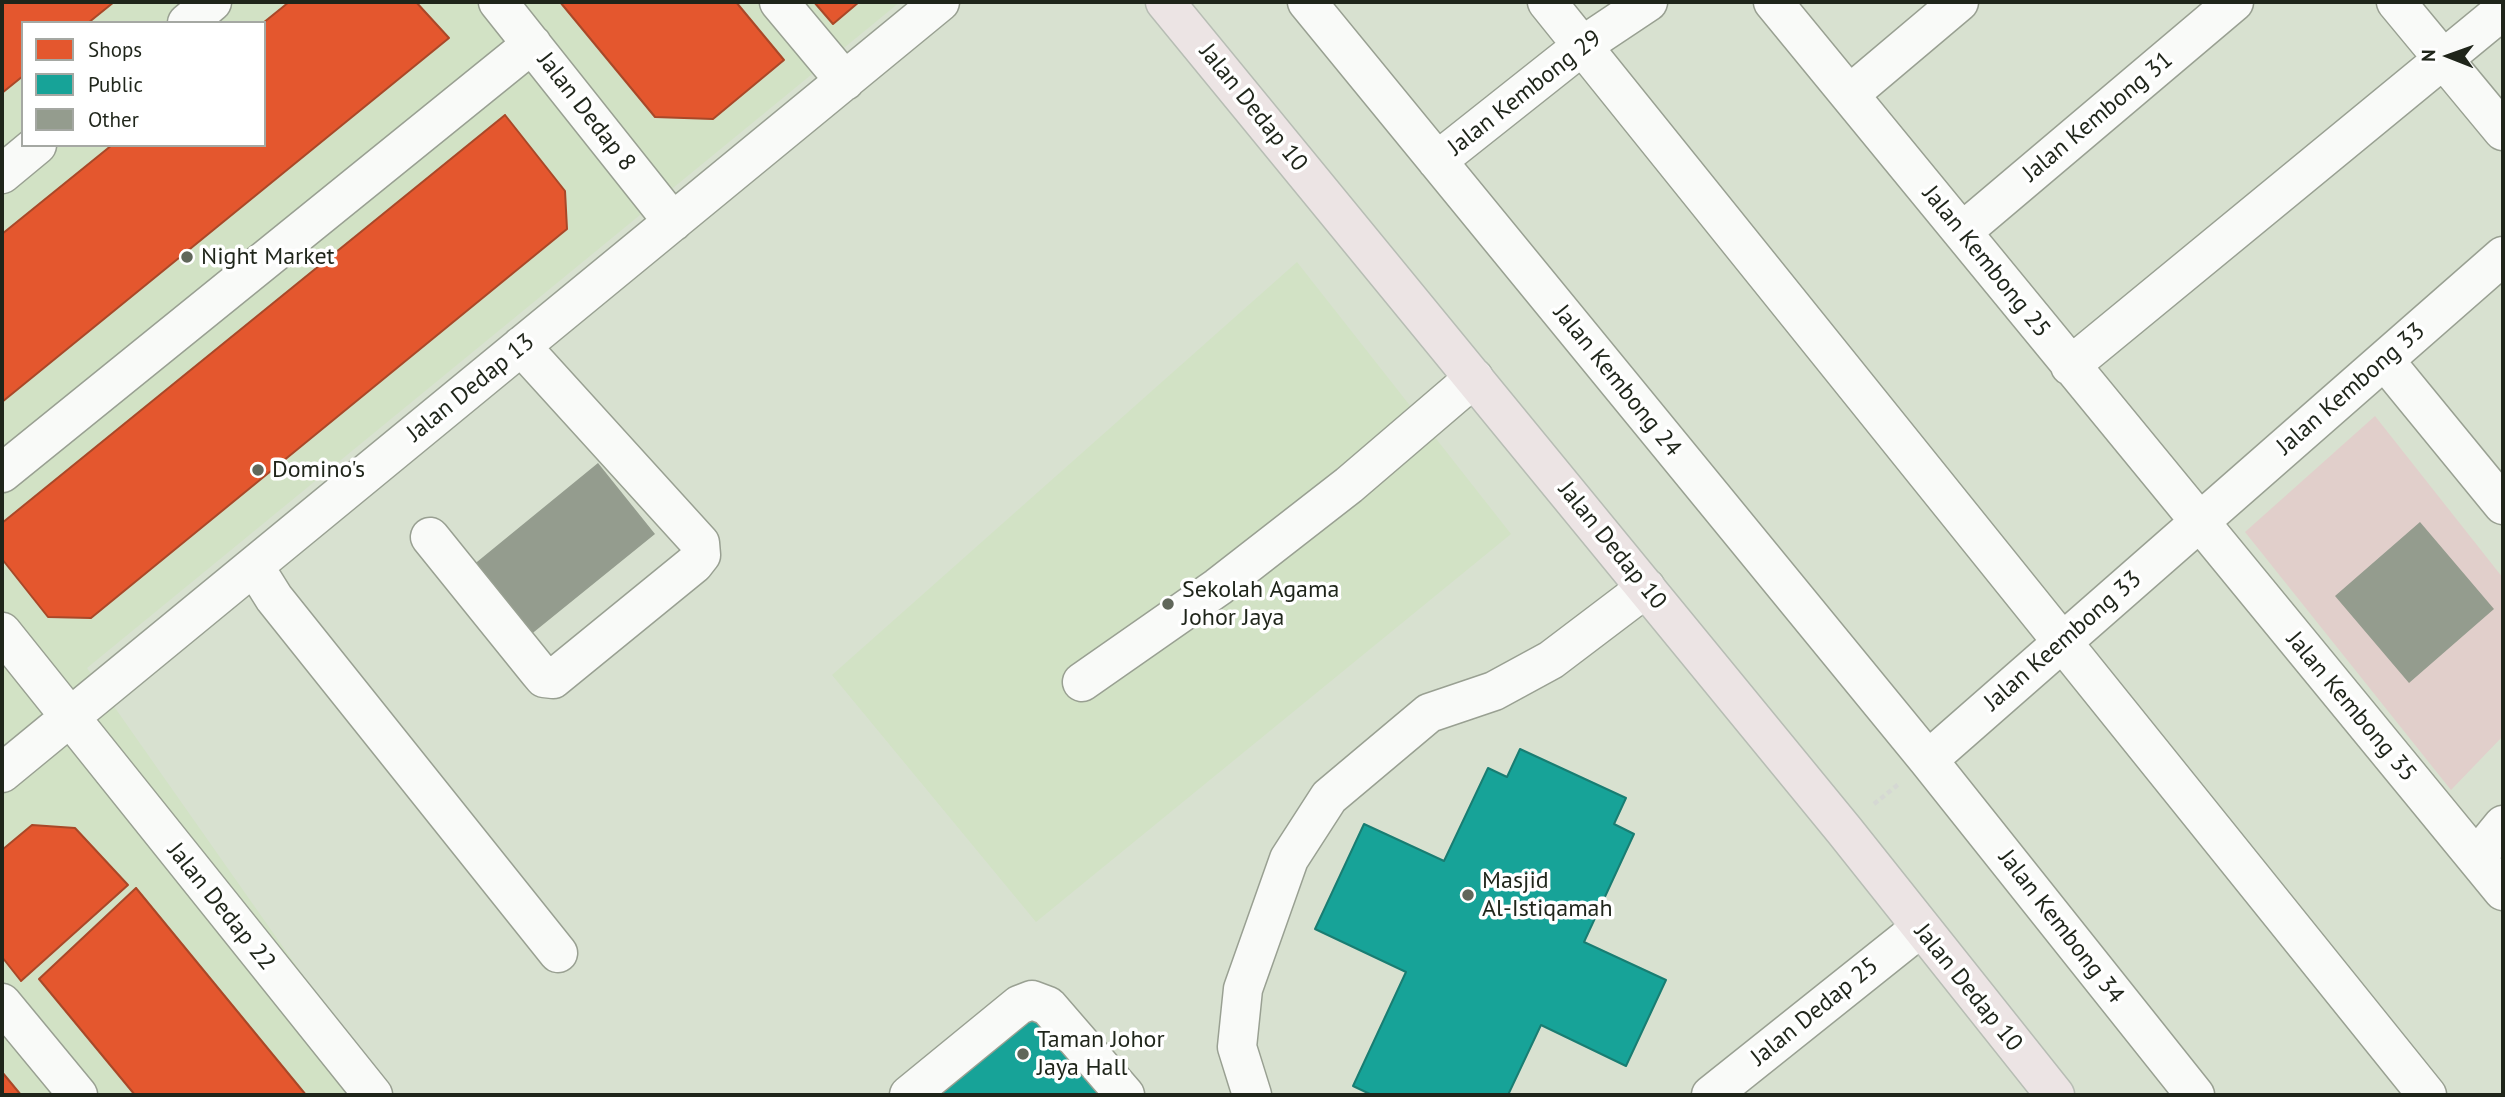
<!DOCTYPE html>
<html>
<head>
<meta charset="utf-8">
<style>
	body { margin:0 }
	#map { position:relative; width:2505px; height:1097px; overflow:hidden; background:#d8e1d0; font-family:"PT Sans",sans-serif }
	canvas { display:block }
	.frame { position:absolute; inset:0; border:4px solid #1f251a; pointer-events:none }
	.legend { position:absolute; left:21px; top:21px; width:245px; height:126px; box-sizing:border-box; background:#fff; border:2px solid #a5a8a3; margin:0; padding:9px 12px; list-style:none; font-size:21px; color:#1f251a }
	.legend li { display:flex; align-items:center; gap:14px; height:35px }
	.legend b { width:35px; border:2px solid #a5a8a3 }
	.north { position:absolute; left:2414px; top:21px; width:70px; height:70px; -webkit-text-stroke:5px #fff; paint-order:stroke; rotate:271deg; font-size:19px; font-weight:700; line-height:28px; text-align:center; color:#1f251a }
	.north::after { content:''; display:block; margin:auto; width:24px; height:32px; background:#1f251a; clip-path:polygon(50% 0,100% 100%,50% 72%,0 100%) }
</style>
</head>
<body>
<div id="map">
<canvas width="2505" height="1097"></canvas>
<div class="frame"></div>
<ul class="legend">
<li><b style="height:19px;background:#e4572e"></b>Shops</li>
<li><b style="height:19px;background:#17a398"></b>Public</li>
<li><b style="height:19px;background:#949c8e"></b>Other</li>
</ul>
<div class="north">N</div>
</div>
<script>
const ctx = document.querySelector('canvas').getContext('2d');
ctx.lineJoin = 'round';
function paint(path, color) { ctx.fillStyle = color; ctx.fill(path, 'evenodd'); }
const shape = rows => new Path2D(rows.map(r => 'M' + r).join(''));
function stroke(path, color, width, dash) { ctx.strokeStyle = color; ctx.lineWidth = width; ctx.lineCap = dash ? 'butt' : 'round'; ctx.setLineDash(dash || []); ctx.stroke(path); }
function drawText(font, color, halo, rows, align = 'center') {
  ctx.font = font + ' "PT Sans",sans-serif'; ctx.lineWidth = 7; ctx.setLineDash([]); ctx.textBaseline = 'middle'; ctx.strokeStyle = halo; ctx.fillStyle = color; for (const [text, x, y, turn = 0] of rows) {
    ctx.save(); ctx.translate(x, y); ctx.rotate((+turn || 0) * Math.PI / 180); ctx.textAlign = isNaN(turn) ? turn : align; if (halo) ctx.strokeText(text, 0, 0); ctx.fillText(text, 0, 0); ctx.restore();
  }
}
const built = shape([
	[2,2,900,2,87,668,387,1095,2,1095],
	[23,23,264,23,264,145,23,145],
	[1297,262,1511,534,1036,922,832,675]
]);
const green = shape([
	[2375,416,2503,578,2503,736,2451,790,2245,532]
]);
const shops = shape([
	[2,2,114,2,88,23,23,23,23,76,2,93,2,2],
	[289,2,416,2,449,38,2,402,2,234,112,145,264,145,263,23,289,2],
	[560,2,736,2,784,60,713,119,655,117,560,2],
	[814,2,859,2,833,24,814,2],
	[505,115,565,191,567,229,91,618,48,617,2,559,2,523,505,115],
	[32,825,75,828,128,885,21,981,2,957,2,850,32,825],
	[136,888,306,1095,135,1095,39,979,136,888],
	[2,1072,21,1095,2,1095,2,1072]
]);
const public = shape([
	[1520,749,1626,798,1614,824,1634,834,1584,942,1666,980,1626,1066,1541,1025,1508,1095,1372,1095,1353,1086,1406,972,1315,929,1364,824,1444,861,1488,768,1507,777,1520,749],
	[1031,1013,1100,1095,931,1095,1031,1013]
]);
const building = shape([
	[598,463,655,534,529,636,472,566],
	[2420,522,2494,609,2409,683,2335,596]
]);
const path = shape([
	[1874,804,1900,783]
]);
const minor = shape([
	[498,2,673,222],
	[779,2,845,81],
	[1307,2,1928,760,2195,1095],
	[1547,2,2427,1095],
	[1773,2,2503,891],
	[2396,2,2503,131],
	[187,23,212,2],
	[1850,94,1959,2],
	[1437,161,1582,46,1648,2],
	[2,174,37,145],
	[1962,232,2234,2],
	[2385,361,2503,505],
	[2070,366,2503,10],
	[2,473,532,44],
	[430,537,539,672,544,678,553,679,694,564,701,555,700,543,521,346],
	[254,566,274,598,558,953],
	[2,632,373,1095],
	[1082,682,1218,587,1349,485,1474,378],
	[1928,760,2503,256],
	[2,773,940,2],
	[2476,858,2503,825],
	[2,1003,78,1095],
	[909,1095,1019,1005,1032,1000,1048,1006,1125,1095],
	[1252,1095,1237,1047,1243,989,1289,859,1329,797,1429,713,1494,691,1551,660,1646,588],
	[1711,1095,1919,929]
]);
const major = shape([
	[1165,2,1844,830,2055,1095]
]);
const markers = [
	[187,257,7,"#60675a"],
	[258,470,7,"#60675a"],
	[1168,604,7,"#60675a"],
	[1468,895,7,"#60675a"],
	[1023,1054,7,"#60675a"]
];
const streetNames = [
	["Jalan Kembong 29",1525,93,-38],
	["Jalan Dedap 10",1253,108,51],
	["Jalan Dedap 8",586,112,52],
	["Jalan Kembong 31",2098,117,-40],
	["Jalan Kembong 25",1986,262,51],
	["Jalan Kembong 24",1617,381,51],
	["Jalan Dedap 13",471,388,-39],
	["Jalan Kembong 33",2351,389,-41],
	["Jalan Dedap 10",1612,546,51],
	["Jalan Keembong 33",2063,641,-41],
	["Jalan Kembong 35",2351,707,50],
	["Jalan Dedap 22",221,907,51],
	["Jalan Kembong 34",2061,927,52],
	["Jalan Dedap 10",1968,988,51],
	["Jalan Dedap 25",1815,1012,-39]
];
const poiNames = [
	["Night Market",201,257],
	["Domino's",272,470],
	["Sekolah Agama",1182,590],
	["Johor Jaya",1182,618],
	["Masjid",1482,881],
	["Al-Istiqamah",1482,909],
	["Taman Johor",1037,1040],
	["Jaya Hall",1037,1068]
];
paint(built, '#d2e2c5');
paint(green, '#e1cfcb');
paint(shops, '#e4572e');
stroke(shops, '#a94828', 2);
paint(public, '#17a398');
stroke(public, '#197d72', 2);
paint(building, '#949c8e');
stroke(minor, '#99a092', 41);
stroke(major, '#b7bdb4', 41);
stroke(path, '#d5d8d3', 4.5, [5, 3.5]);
stroke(minor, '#f9faf8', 38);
stroke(major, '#ece4e4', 38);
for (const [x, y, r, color] of markers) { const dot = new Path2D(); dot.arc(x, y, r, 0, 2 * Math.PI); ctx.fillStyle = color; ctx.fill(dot); stroke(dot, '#fff', 2.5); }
drawText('24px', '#1f251a', '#fff', streetNames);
drawText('24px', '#1f251a', '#fff', poiNames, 'left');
</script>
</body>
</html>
